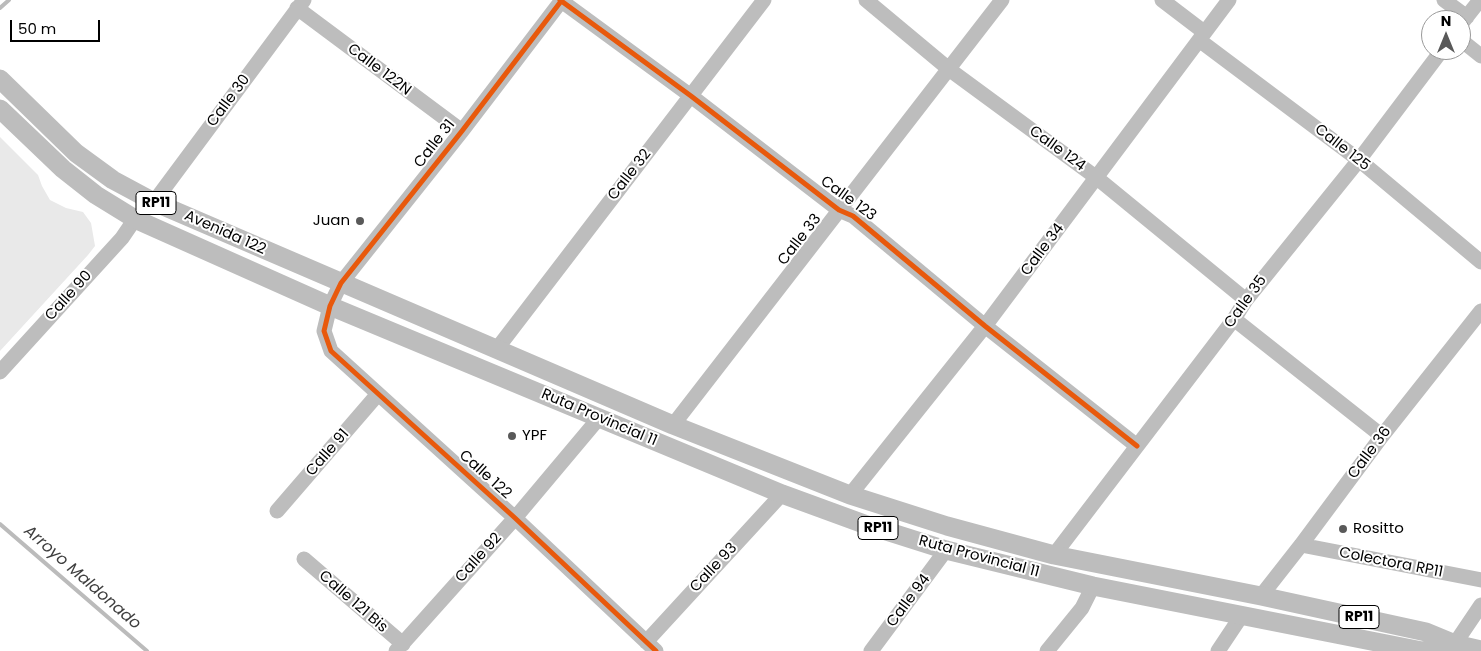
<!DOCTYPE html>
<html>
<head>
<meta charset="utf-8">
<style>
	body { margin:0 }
	#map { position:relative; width:1481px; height:651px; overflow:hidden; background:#fff; font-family:Poppins,sans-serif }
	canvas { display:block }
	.north { position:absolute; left:1421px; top:10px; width:50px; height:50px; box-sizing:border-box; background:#fff; border:1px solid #999; border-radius:50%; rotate:0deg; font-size:14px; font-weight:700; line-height:20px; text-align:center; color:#000 }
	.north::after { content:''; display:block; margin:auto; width:18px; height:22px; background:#595959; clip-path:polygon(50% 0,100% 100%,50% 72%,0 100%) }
	.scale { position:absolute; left:10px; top:20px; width:90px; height:22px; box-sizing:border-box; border:2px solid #000; border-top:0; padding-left:6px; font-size:15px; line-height:18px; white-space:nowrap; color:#000; -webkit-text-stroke:4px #fff; paint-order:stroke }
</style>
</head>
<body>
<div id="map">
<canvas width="1481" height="651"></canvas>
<div class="north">N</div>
<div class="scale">50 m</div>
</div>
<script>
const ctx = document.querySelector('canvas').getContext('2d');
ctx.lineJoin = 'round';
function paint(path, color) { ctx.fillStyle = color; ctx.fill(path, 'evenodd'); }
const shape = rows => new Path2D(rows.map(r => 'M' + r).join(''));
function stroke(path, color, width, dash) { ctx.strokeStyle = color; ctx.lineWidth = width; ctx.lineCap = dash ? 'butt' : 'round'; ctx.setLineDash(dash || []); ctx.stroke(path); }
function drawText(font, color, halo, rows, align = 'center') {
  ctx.font = font + ' Poppins,sans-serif'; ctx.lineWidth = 4; ctx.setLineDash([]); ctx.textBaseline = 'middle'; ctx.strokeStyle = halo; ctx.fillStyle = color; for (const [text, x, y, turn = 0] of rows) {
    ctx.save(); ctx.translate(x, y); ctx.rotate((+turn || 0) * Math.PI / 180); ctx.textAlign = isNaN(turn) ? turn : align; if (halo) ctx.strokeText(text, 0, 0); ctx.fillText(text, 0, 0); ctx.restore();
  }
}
const green = shape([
	[0,137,38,175,42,186,50,200,66,208,83,212,91,223,95,246,88,255,0,351]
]);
const stream = shape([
	[0,8,9,0],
	[0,524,147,651]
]);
const minor = shape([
	[560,0,691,96,839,210,853,216,985,326,1137,446],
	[562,0,462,131,341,283,330,306,324,331,331,351,515,518,656,651],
	[866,0,950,70,1097,178,1246,300],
	[1162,0,1204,32],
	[1444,0,1467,17],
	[297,8,462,131],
	[1461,24,1480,0],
	[1199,40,1359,160,1481,262],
	[1461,40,1481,56],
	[154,202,304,0],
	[1234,319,1382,436],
	[496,350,764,0],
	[0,372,122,238,135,219],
	[673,425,1002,0],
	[850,495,985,326,1229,0],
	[277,511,378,394],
	[1301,545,1481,580],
	[1054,555,1234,319,1246,300,1359,160,1442,50],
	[304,559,403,644],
	[1261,596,1301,545,1382,436,1481,311],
	[646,642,782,494],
	[396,651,515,518,599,418],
	[871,651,946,550],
	[1047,651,1082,608,1093,586],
	[1218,651,1242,615],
	[1450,651,1481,605]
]);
const major = shape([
	[0,79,76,153,113,180,154,202,673,425,850,495,947,526,1054,555,1261,596,1426,632,1455,644,1481,650],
	[0,109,63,169,96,195,135,219,330,306,782,494,864,524,946,550,1093,586,1422,651,1455,644]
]);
const cycleway = shape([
	[560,0,691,96,839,210,853,216,985,326,1137,446],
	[562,0,462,131,341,283,330,306,324,331,331,351,515,518,656,651]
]);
const markers = [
	[360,221,5,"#595959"],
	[512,436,5,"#595959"],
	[1343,529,5,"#595959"]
];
const shields = [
	[156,203,40],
	[878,528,40],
	[1359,617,40]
];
const shieldNames = [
	["RP11",156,203],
	["RP11",878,528],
	["RP11",1359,617]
];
const streetNames = [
	["Calle 122N",379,70,37],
	["Calle 30",229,101,-53],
	["Calle 31",435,144,-52],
	["Calle 125",1342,148,38],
	["Calle 124",1057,149,36],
	["Calle 32",630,175,-52],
	["Calle 123",848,199,36],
	["Avenida 122",225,233,24],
	["Calle 33",800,240,-52],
	["Calle 34",1043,250,-53],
	["Calle 90",69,296,-48],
	["Calle 35",1246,302,-54],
	["Ruta Provincial 11",599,418,23],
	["Calle 91",328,453,-49],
	["Calle 36",1370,453,-53],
	["Calle 122",485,475,42],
	["Ruta Provincial 11",979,557,15],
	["Calle 92",479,558,-48],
	["Colectora RP11",1391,563,11],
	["Calle 93",714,568,-47],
	["Calle 94",909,601,-53],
	["Calle 121 Bis",353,602,41]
];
const poiNames = [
	["Juan",350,221,"right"],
	["YPF",522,436],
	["Rositto",1353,529]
];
const waterNames = [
	["Arroyo Maldonado",82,578,41]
];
paint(green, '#e9e9e9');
stroke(stream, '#bbb', 4);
stroke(minor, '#bdbdbd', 15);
stroke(major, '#bdbdbd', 19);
stroke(cycleway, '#e8590c', 5);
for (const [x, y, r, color] of markers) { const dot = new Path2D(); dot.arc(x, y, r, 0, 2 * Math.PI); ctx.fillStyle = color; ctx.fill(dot); stroke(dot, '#fff', 2); }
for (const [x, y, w] of shields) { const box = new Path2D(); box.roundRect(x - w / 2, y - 11.5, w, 23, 4); ctx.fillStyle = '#fff'; ctx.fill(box); stroke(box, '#000', 1); }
drawText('bold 14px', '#000', null, shieldNames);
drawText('15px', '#000', '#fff', streetNames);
drawText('15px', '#000', '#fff', poiNames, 'left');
drawText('italic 16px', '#3f3f3f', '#fff', waterNames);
</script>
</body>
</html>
